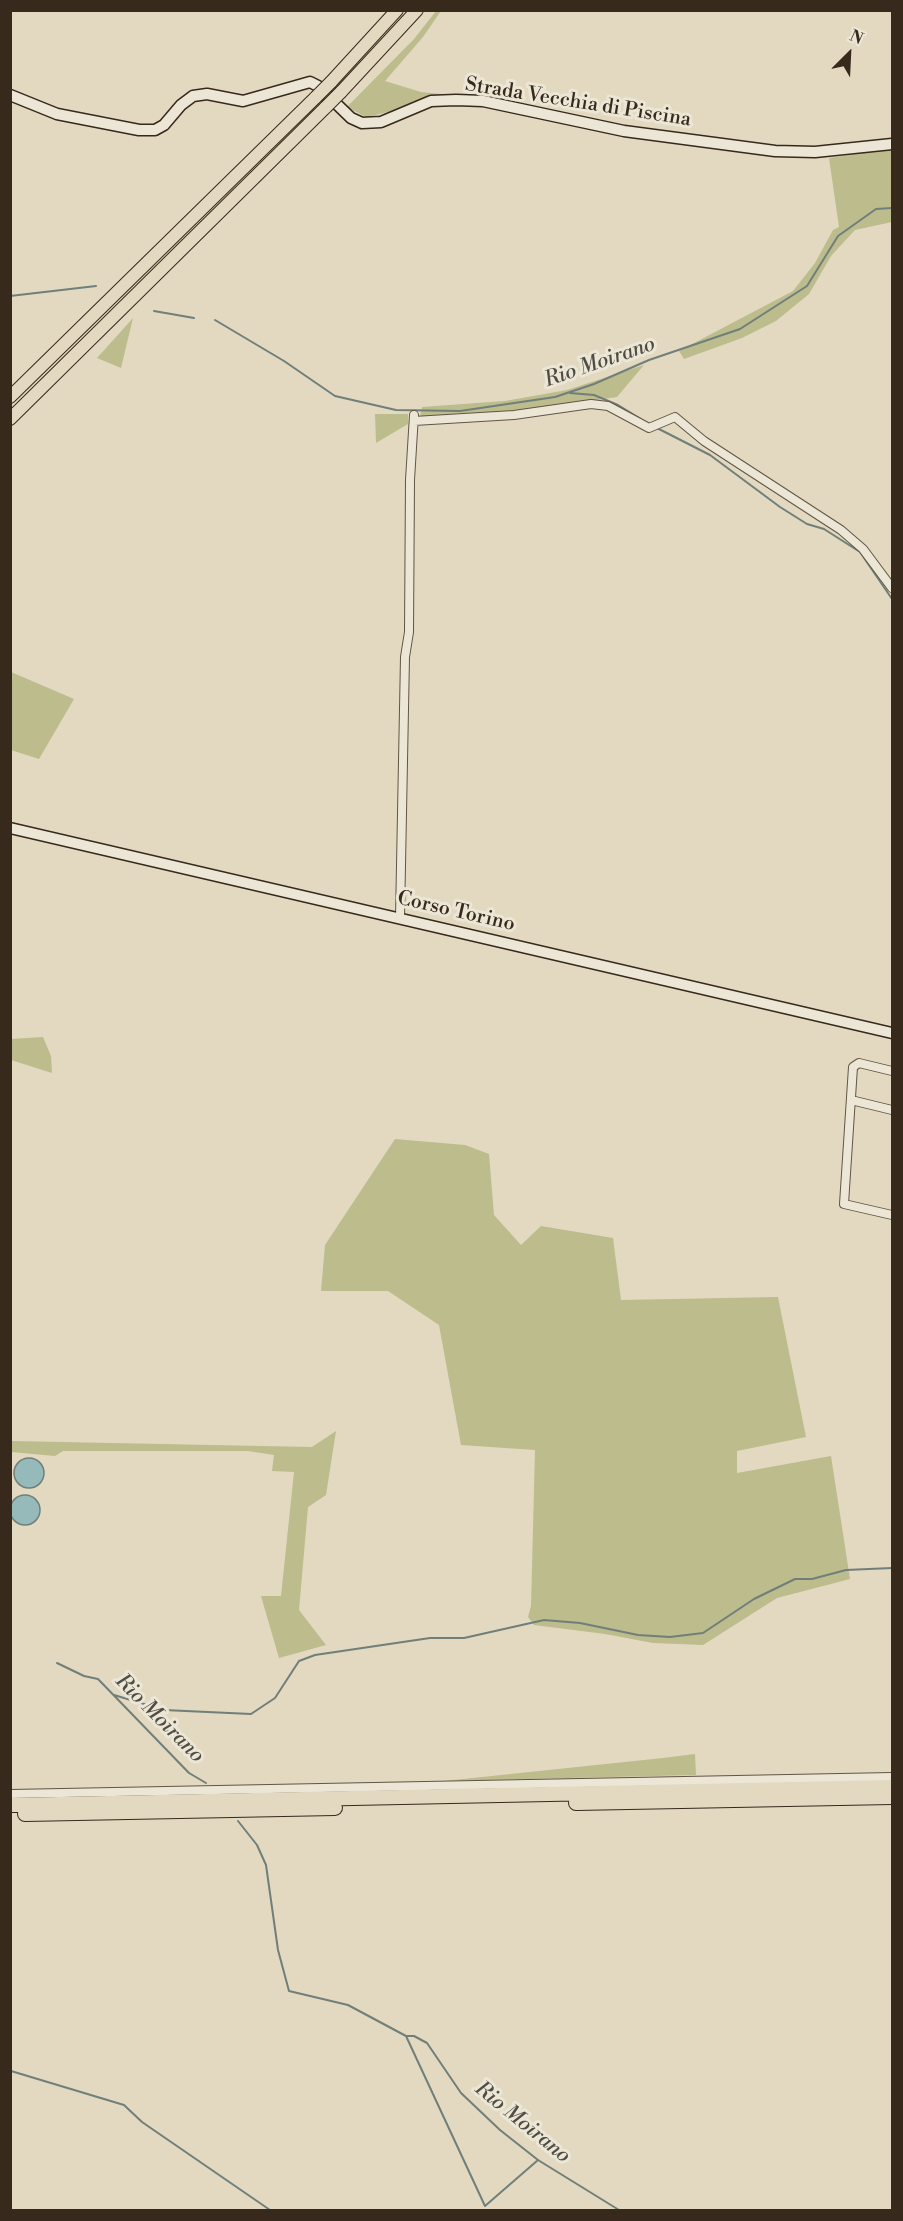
<!DOCTYPE html>
<html>
<head>
<meta charset="utf-8">
<style>
	body { margin:0 }
	#map { position:relative; width:903px; height:2221px; overflow:hidden; background:#e2d9c0; font-family:"Libre Bodoni",serif }
	canvas { display:block }
	.frame { position:absolute; inset:0; border:12px solid #37291b; pointer-events:none }
	.north { position:absolute; left:819px; top:24px; width:60px; height:60px; -webkit-text-stroke:4px #ece6d6; paint-order:stroke; rotate:24deg; font-size:16px; font-weight:700; line-height:24px; text-align:center; color:#37291b }
	.north::after { content:''; display:block; margin:auto; width:21px; height:27px; background:#37291b; clip-path:polygon(50% 0,100% 100%,50% 72%,0 100%) }
</style>
</head>
<body>
<div id="map">
<canvas width="903" height="2221"></canvas>
<div class="frame"></div>
<div class="north">N</div>
</div>
<script>
const ctx = document.querySelector('canvas').getContext('2d');
ctx.lineJoin = 'round';
function paint(path, color) { ctx.fillStyle = color; ctx.fill(path, 'evenodd'); }
const shape = rows => new Path2D(rows.map(r => 'M' + r).join(''));
function stroke(path, color, width, dash) { ctx.strokeStyle = color; ctx.lineWidth = width; ctx.lineCap = dash ? 'butt' : 'round'; ctx.setLineDash(dash || []); ctx.stroke(path); }
function drawText(font, color, halo, rows, align = 'center') {
  ctx.font = font + ' "Libre Bodoni",serif'; ctx.lineWidth = 6; ctx.setLineDash([]); ctx.textBaseline = 'middle'; ctx.strokeStyle = halo; ctx.fillStyle = color; for (const [text, x, y, turn = 0] of rows) {
    ctx.save(); ctx.translate(x, y); ctx.rotate((+turn || 0) * Math.PI / 180); ctx.textAlign = isNaN(turn) ? turn : align; if (halo) ctx.strokeText(text, 0, 0); ctx.fillText(text, 0, 0); ctx.restore();
  }
}
const green = shape([
	[436,11,441,11,423,37,385,81,421,92,441,94,393,111,366,117,347,107,414,39],
	[892,149,892,222,855,230,831,256,809,294,776,321,742,338,684,359,679,351,793,291,815,263,833,230,839,227,829,158],
	[133,318,121,368,97,358],
	[644,365,617,397,531,410,420,417,422,407,505,401,567,390],
	[375,414,408,414,408,424,376,443],
	[11,672,74,699,39,759,11,750],
	[43,1037,51,1056,52,1073,11,1060,11,1039],
	[395,1139,465,1145,489,1154,494,1215,521,1245,541,1226,613,1238,621,1300,778,1297,806,1437,737,1451,737,1473,831,1456,850,1579,777,1598,703,1645,653,1643,605,1634,534,1625,528,1617,531,1606,535,1450,461,1445,439,1325,388,1291,321,1291,325,1245],
	[336,1431,326,1495,308,1507,299,1610,326,1645,279,1658,261,1596,281,1596,294,1472,272,1471,274,1455,248,1451,63,1451,55,1456,11,1452,11,1441,312,1447],
	[695,1754,696,1775,444,1781,663,1758]
]);
const water = shape([
	'14 1473a15 15 0 1 1 30 0a15 15 0 1 1-30 0Z',
	'10 1510a15 15 0 1 1 30 0a15 15 0 1 1-30 0Z'
]);
const stream = shape([
	[10,296,96,286],
	[154,311,194,318],
	[215,320,284,361,335,396,396,410,460,411,555,397,594,384,649,360,740,329,807,286,838,236,876,209,892,208],
	[570,393,594,395,618,405,649,424],
	[657,428,710,455,780,507,807,524,824,529,860,552,892,599],
	[57,1663,84,1676,98,1679,189,1773,206,1783],
	[114,1695,164,1710,251,1714,275,1698,299,1661,315,1655,430,1638,464,1638,544,1620,580,1623,638,1635,670,1637,703,1633,754,1599,795,1579,812,1579,846,1570,892,1568],
	[238,1821,257,1845,266,1865,278,1950,289,1991,348,2005,406,2036,414,2036,427,2043,461,2093,500,2130,538,2160,619,2210],
	[406,2036,485,2206,538,2160],
	[10,2068,11,2071,124,2105,142,2122,270,2210]
]);
const street = shape([
	[414,421,514,415,591,404,608,406,649,428,675,417,704,441,841,530,863,549,892,588],
	[400,917,405,657,409,632,410,480,414,415],
	[892,1071,859,1063,853,1067,844,1204,892,1215],
	[851,1100,892,1110],
	[10,1794,892,1777]
]);
const secondary = shape([
	[10,95,57,114,139,130,155,130,164,125,181,105,193,96,207,94,243,101,310,82,318,86,351,118,362,123,381,122,431,101,456,100,483,101,624,131,775,151,815,152,892,144],
	[10,828,892,1033]
]);
const primary = shape([
	[331,82,397,10],
	[341,92,417,10],
	[10,397,316,97],
	[10,419,326,107]
]);
const highway = shape([
	[576,1803,892,1797],
	[10,1805,892,1787],
	[25,1814,335,1808]
]);
const primaryBridge = shape([
	[316,97,331,82],
	[326,107,341,92]
]);
const streetNames = [
	["Strada Vecchia di Piscina",578,103,9],
	["Corso Torino",456,912,13]
];
const waterNames = [
	["Rio Moirano",600,363,-19],
	["Rio Moirano",159,1719,45],
	["Rio Moirano",522,2123,39]
];
paint(green, '#bcbc8d');
paint(water, '#96b9ba');
stroke(water, '#707f7a', 1.5);
stroke(stream, '#707f7a', 2);
stroke(street, '#625544', 10);
stroke(secondary, '#37291b', 13);
stroke(primary, '#37291b', 14);
stroke(highway, '#37291b', 16);
stroke(street, '#ece6d6', 8);
stroke(secondary, '#ece6d6', 10);
stroke(primary, '#e2d9c0', 12);
stroke(highway, '#e2d9c0', 14);
stroke(primaryBridge, '#37291b', 14, []);
stroke(primaryBridge, '#e2d9c0', 12);
drawText('20px', '#37291b', '#ece6d6', streetNames);
drawText('italic 21px', '#4f4d43', '#ece6d6', waterNames);
</script>
</body>
</html>
